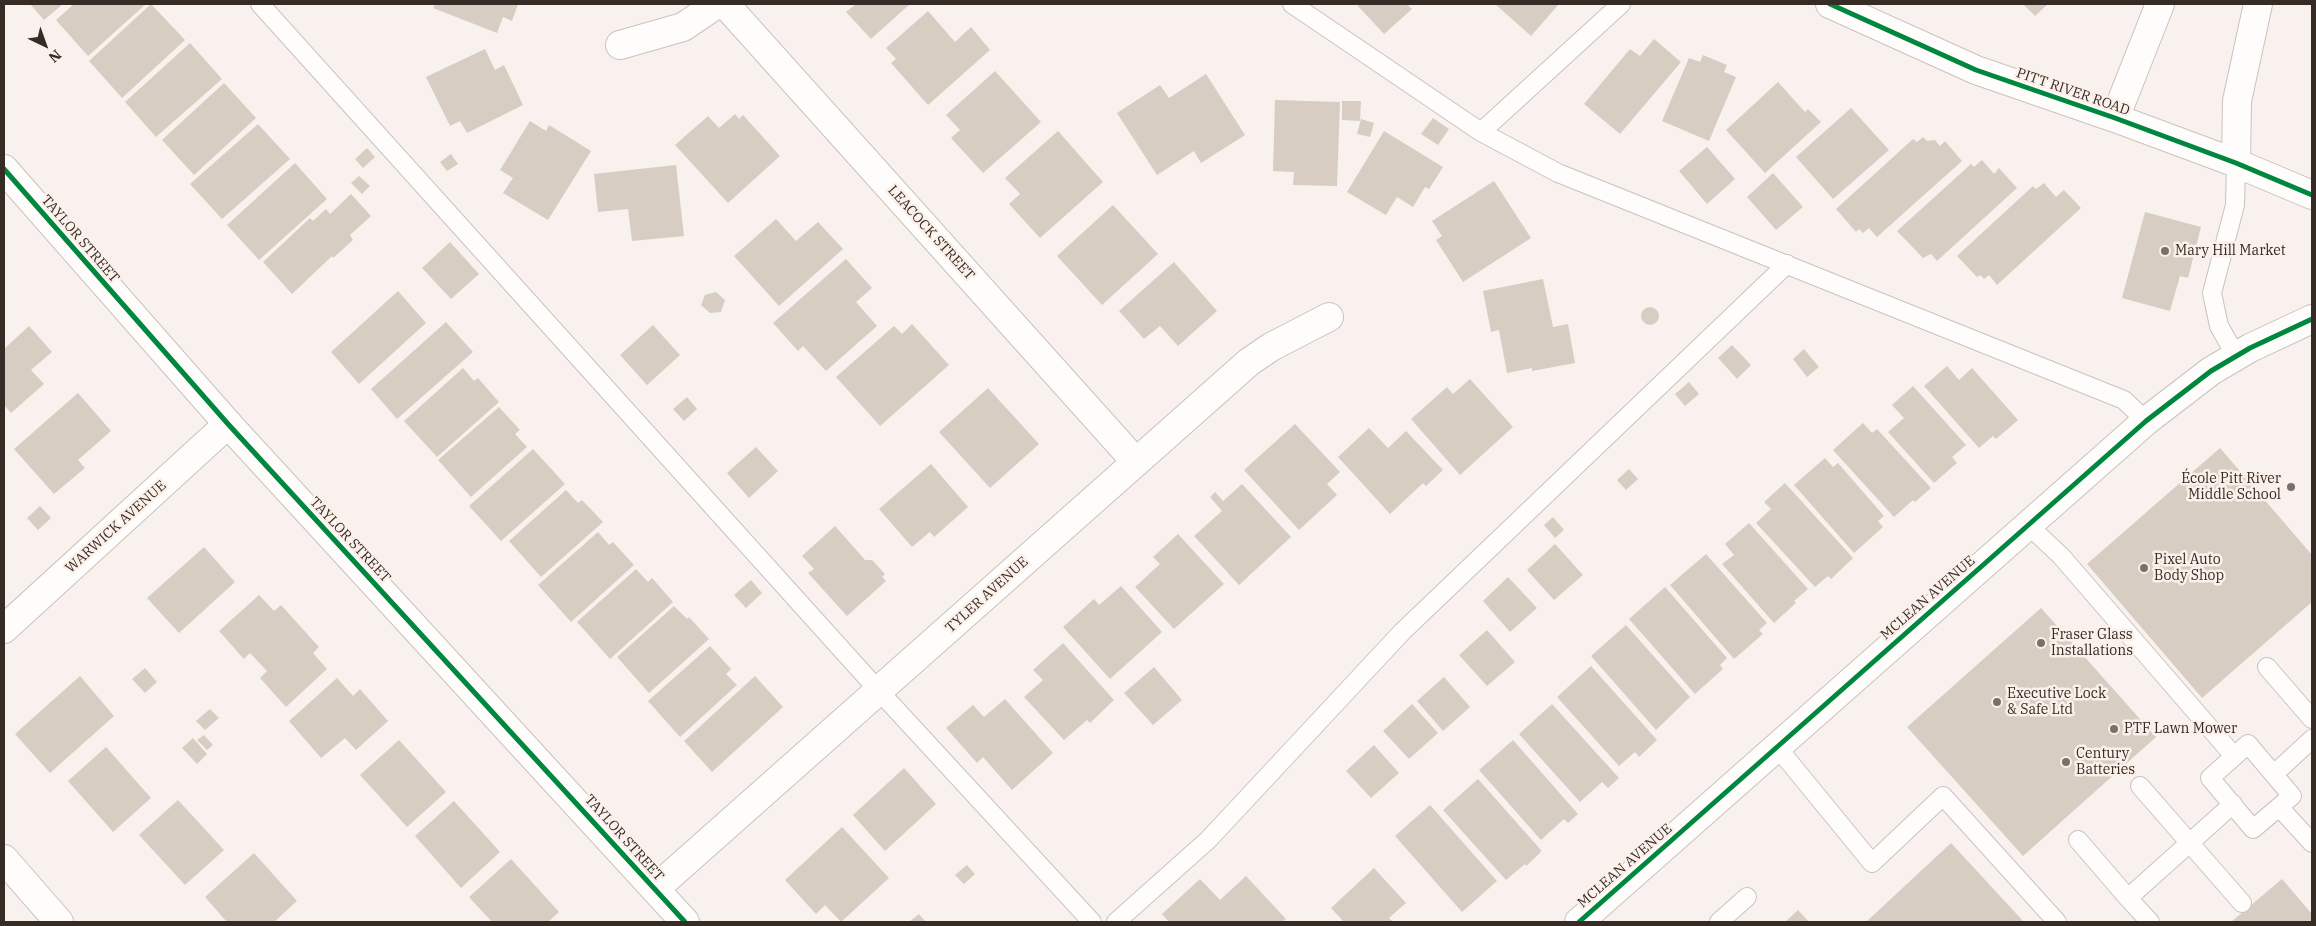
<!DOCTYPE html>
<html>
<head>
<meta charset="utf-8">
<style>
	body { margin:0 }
	#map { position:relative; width:2316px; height:926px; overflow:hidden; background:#f8f1ee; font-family:"IBM Plex Serif",serif }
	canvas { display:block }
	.frame { position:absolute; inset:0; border:5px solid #362b25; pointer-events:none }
	.north { position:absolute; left:20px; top:20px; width:50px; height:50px; -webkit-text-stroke:4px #fcf0ea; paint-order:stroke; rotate:138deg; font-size:14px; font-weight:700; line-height:20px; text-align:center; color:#362b25 }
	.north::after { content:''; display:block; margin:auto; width:18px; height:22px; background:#362b25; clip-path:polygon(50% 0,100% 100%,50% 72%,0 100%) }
</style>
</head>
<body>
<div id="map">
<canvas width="2316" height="926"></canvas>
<div class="frame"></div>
<div class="north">N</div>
</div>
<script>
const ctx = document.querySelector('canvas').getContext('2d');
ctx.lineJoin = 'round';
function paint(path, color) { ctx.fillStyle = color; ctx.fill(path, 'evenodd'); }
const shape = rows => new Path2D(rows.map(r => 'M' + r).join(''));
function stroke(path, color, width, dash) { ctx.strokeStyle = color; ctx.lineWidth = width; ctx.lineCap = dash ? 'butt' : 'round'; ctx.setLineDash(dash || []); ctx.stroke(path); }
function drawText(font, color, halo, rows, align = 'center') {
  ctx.font = font + ' "IBM Plex Serif",serif'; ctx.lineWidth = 5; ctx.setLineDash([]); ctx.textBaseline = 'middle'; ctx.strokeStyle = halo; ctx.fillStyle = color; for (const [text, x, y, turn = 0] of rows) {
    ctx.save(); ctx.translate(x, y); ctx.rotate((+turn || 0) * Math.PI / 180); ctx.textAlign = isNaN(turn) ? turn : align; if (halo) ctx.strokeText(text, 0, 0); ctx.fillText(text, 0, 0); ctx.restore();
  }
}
const building = shape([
	[30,4,63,4,44,20],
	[74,4,146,4,88,56,56,20],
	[151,4,185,40,122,98,89,61],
	[435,4,518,4,512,21,503,17,497,33,433,8],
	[856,4,910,4,871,39,846,12],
	[1360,4,1407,4,1412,9,1384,34,1358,6],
	[1495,4,1559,4,1531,36],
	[2023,4,2048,4,2035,16],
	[928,11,955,42,971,27,990,50,928,105,891,63,896,59,886,48],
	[1654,39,1681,62,1620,134,1584,104,1630,49,1640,56],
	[190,43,222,79,156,137,125,102],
	[485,49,495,70,504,65,523,105,467,133,460,121,450,126,426,77],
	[1703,55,1727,65,1724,72,1736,77,1709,141,1662,121,1689,58,1700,62],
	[995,71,1041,122,983,173,951,138,960,130,946,115],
	[1206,74,1245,135,1201,163,1194,151,1157,175,1117,113,1160,85,1169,98],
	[1778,82,1805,112,1808,109,1821,122,1765,173,1726,130],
	[224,83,256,118,194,175,162,140],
	[1275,100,1340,102,1337,186,1293,185,1294,172,1273,171],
	[1342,101,1361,101,1360,121,1342,120],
	[1851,108,1889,150,1833,199,1796,157],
	[735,114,739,119,743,115,780,156,728,203,675,145,708,116,719,128],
	[1433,118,1449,129,1438,145,1421,134],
	[1361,119,1374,123,1370,137,1357,134],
	[530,121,546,131,549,125,591,151,548,220,503,193,513,178,500,170],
	[258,124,290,159,222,219,190,184],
	[1058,131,1103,182,1040,238,1009,204,1020,194,1005,178],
	[1384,131,1443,167,1429,189,1425,187,1413,207,1397,197,1386,215,1347,192],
	[1923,137,1927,141,1935,140,1940,146,1945,141,1962,161,1877,237,1869,228,1863,233,1859,229,1856,232,1836,209,1913,139,1917,142],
	[1707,147,1735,179,1707,204,1679,171],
	[367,148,375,157,363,168,355,159],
	[451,154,458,164,447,171,440,162],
	[1982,160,1994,174,1999,168,2017,188,1937,261,1931,254,1923,258,1897,231,1971,164,1974,167],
	[295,163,327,199,259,260,227,225],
	[676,165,684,236,632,241,628,209,598,212,594,174],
	[1773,173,1803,207,1776,230,1747,197],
	[359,176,370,186,362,194,351,183],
	[1494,181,1531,238,1463,282,1436,240,1442,236,1432,221],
	[2044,183,2056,197,2064,190,2081,208,1997,285,1989,275,1984,279,1980,275,1977,277,1957,256,2033,186,2036,189],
	[351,194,371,216,350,235,353,240,333,258,332,256,292,294,263,262,310,218,313,221,326,209,330,214],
	[1113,205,1158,254,1102,305,1057,256],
	[2145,212,2201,227,2188,278,2180,276,2170,311,2122,298],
	[776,219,796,241,818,222,843,249,779,306,734,256],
	[450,242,479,274,451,299,422,268],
	[846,259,872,288,856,302,877,326,826,371,803,346,798,351,773,323],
	[1174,262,1217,311,1178,346,1160,326,1144,339,1119,311],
	[1543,279,1553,327,1568,324,1575,363,1532,371,1532,368,1507,373,1499,330,1491,332,1483,291],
	[398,291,426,323,359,384,331,352],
	[716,292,725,300,721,312,710,313,701,305,705,295],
	'1641 316a9 9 0 1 1 18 0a9 9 0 1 1-18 0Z',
	[446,322,473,352,397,419,371,389],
	[912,324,949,365,880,426,836,377,894,326,902,334],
	[653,325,680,355,647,385,620,355],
	[29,326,52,352,31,370,44,384,11,413,4,405,4,349],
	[1732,345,1751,365,1737,379,1718,358],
	[1804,349,1819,367,1807,377,1793,359],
	[1947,366,1959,380,1972,368,2018,420,1996,439,1993,436,1979,448,1924,386],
	[463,368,474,381,478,378,499,402,437,457,404,421],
	[1470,379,1513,427,1460,475,1411,419,1447,387,1453,394],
	[1689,382,1699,394,1685,406,1675,394],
	[1913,386,1966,445,1952,457,1957,463,1934,483,1888,432,1904,418,1892,405],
	[988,388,1039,444,990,488,939,432],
	[78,393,111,431,78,460,85,468,54,494,14,449],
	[687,397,697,409,684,421,673,409],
	[499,407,520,430,515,434,527,447,471,497,438,460],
	[1863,423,1872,433,1877,429,1931,488,1915,502,1913,500,1894,517,1833,450],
	[1295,424,1340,472,1327,484,1337,495,1299,530,1244,470],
	[1369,428,1388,448,1406,431,1443,470,1426,486,1423,483,1390,514,1338,457],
	[756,447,778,471,749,498,727,473],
	[2220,448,2312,555,2312,602,2202,698,2087,564],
	[533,449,565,484,501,541,469,506],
	[1825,458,1833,467,1838,463,1884,516,1878,521,1883,527,1854,553,1794,485],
	[931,464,968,507,934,537,930,532,912,547,879,509],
	[1629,469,1638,479,1626,490,1617,480],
	[1785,483,1853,558,1831,579,1828,576,1815,587,1756,523,1771,509,1764,502],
	[1242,484,1291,537,1239,585,1194,536,1222,511,1210,497,1215,492,1223,501],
	[566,490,578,503,582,500,603,522,541,577,509,541],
	[40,506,51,518,38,530,27,518],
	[1553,517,1564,530,1555,538,1544,525],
	[1749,523,1808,589,1794,601,1796,603,1774,623,1722,564,1734,555,1725,544],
	[835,526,865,560,872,560,885,574,882,577,886,581,847,616,808,573,814,569,802,556],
	[598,532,609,545,613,542,634,565,571,622,538,585],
	[1178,534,1224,584,1174,629,1135,587,1160,564,1153,557],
	[1555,544,1583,575,1554,600,1527,570],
	[204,547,235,582,179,633,147,598],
	[1706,554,1767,623,1759,630,1763,634,1734,659,1670,585],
	[636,569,648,582,652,578,673,602,610,659,577,622],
	[1508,577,1537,608,1510,632,1483,601],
	[751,580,762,593,746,608,734,595],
	[1121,586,1162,632,1110,679,1063,627,1094,599,1099,605],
	[1665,587,1727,658,1720,665,1723,669,1695,694,1629,619],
	[259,595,274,611,281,605,319,647,313,653,327,669,286,707,260,678,267,671,250,653,244,659,219,631],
	[674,606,687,619,689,617,709,639,649,693,617,657],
	[2041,608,2156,737,2023,856,1907,727],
	[1626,625,1690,697,1656,730,1591,656],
	[1487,630,1515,662,1487,686,1459,655],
	[1063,643,1114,700,1090,723,1087,720,1064,740,1024,697,1043,680,1033,670],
	[710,646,731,669,726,674,737,685,680,737,648,701],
	[1591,666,1657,740,1639,757,1635,752,1619,766,1557,697],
	[1154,667,1182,700,1153,725,1124,693],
	[145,668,157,682,145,693,132,679],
	[80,676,114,716,50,773,15,734],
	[755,676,783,707,712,772,684,741],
	[1444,677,1470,707,1443,731,1417,701],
	[337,678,353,696,360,689,388,721,356,750,345,738,321,758,289,721],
	[1005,699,1053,753,1012,790,983,757,977,763,946,728,973,705,984,717],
	[1412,704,1438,733,1409,759,1383,731],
	[1552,704,1619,778,1608,788,1602,782,1580,802,1519,734],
	[210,709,219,718,205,730,196,721],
	[204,735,213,745,207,750,197,740],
	[193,738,207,754,197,764,182,748],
	[399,740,446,792,407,827,360,775],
	[1513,740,1578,814,1568,823,1564,819,1541,840,1479,770],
	[1374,745,1399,773,1371,798,1346,771],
	[106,747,151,798,113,832,68,781],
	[904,768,936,804,885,851,853,815],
	[1478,779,1541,850,1540,853,1526,866,1525,864,1506,880,1443,810],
	[178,800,224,850,185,885,139,835],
	[454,801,500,852,461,888,415,836],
	[1430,805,1497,881,1462,912,1395,836],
	[842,827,889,878,841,922,825,905,816,914,785,880],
	[1951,843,2024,922,1866,922],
	[254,853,297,901,274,922,227,922,205,897],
	[511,859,559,912,548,922,492,922,469,897],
	[967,865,975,874,964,884,955,875],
	[1374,868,1406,903,1389,918,1393,922,1344,922,1331,908],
	[1246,876,1286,919,1282,922,1169,922,1162,914,1200,879,1220,900],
	[2282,879,2312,914,2312,922,2231,922],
	[1798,910,1809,922,1785,922],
	[919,914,926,922,909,922]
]);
const lane = shape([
	[260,4,879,691,1092,922],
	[1292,4,1481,132,1558,173,2124,400,2146,421],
	[1481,132,1621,4],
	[2236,356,2219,326,2212,293,2235,205,2236,163],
	[2028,525,2061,556,2234,756],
	[2267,667,2312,719],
	[2248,744,2292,796,2253,829,2210,778,2248,744],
	[1777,747,1872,863,1943,796,2057,922],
	[2274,774,2312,739],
	[2140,786,2242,903],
	[2279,807,2312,843],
	[2078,840,2128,898],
	[1116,922,1208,840,1402,632,1787,264],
	[1719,922,1747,897],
	[2150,922,2128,898,2233,804]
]);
const street = shape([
	[725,4,1136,462],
	[620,45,683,27,717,4],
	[4,629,228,424],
	[4,859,59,922],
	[655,889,1249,362,1271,347,1329,317]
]);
const secondary = shape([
	[1830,4,1976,70,2115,118,2236,163,2312,195],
	[2115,118,2160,4],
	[2236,163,2237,101,2258,4],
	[4,169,228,424,685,922],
	[1579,922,2146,421,2211,371,2250,348,2312,319]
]);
const cycleway = shape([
	[1830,4,1976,70,2115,118,2236,163,2312,195],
	[4,169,228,424,685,922],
	[1579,922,2146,421,2211,371,2250,348,2312,319]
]);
const markers = [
	[2165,251,5,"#7a706b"],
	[2291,487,5,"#7a706b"],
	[2144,568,5,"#7a706b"],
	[2041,643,5,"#7a706b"],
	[1997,702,5,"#7a706b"],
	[2114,729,5,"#7a706b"],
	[2066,762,5,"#7a706b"]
];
const streetNames = [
	["PITT RIVER ROAD",2073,92,19],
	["LEACOCK STREET",931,233,48],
	["TAYLOR STREET",80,239,49],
	["WARWICK AVENUE",116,527,-42],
	["TAYLOR STREET",350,540,47],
	["TYLER AVENUE",987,595,-42],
	["MCLEAN AVENUE",1928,598,-41],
	["TAYLOR STREET",624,838,48],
	["MCLEAN AVENUE",1625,866,-41]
];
const poiNames = [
	["Mary Hill Market",2175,251],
	["École Pitt River",2281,479,"right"],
	["Middle School",2281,495,"right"],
	["Pixel Auto",2154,560],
	["Body Shop",2154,576],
	["Fraser Glass",2051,635],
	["Installations",2051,651],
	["Executive Lock",2007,694],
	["& Safe Ltd",2007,710],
	["PTF Lawn Mower",2124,729],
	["Century",2076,754],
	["Batteries",2076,770]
];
paint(building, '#d8cdc3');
stroke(lane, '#cac2be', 20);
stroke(street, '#cac2be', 30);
stroke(secondary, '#cac2be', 30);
stroke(lane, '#fefdfc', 18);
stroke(street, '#fefdfc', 28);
stroke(secondary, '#fefdfc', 28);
stroke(cycleway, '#00873e', 5);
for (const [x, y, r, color] of markers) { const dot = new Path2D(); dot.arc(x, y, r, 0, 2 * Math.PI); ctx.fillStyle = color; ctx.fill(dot); stroke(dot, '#fcf0ea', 2); }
drawText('14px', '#362b25', '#fcf0ea', streetNames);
drawText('14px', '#362b25', '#fcf0ea', poiNames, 'left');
</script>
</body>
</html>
